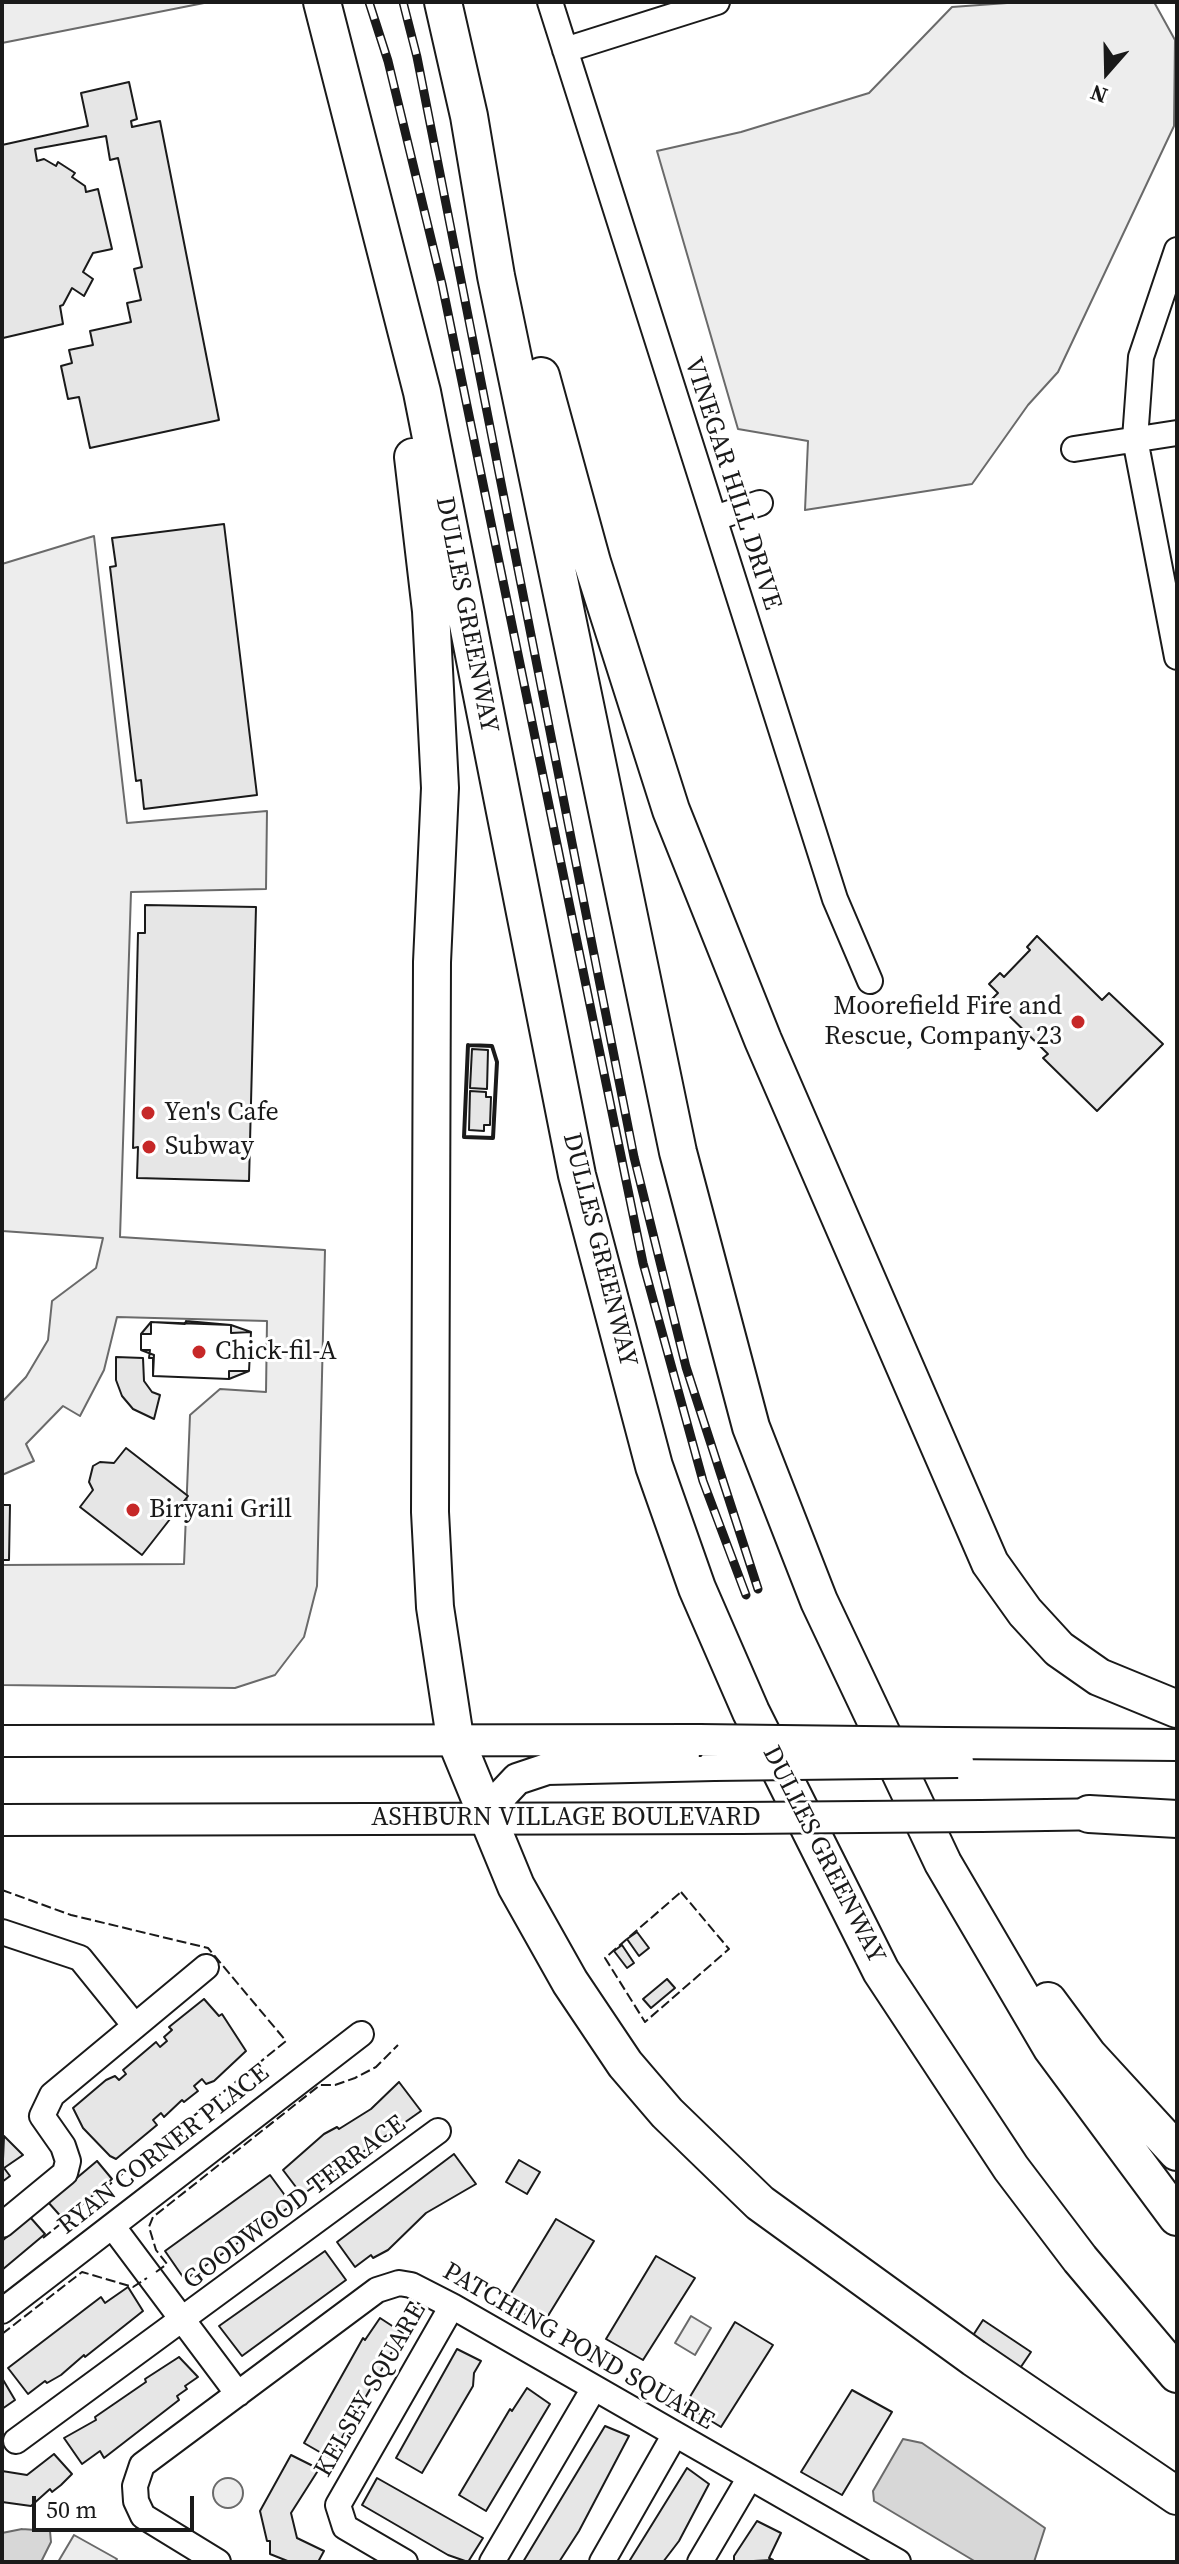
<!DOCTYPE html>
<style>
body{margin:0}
#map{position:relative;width:1179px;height:2564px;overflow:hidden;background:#fff;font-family:"Source Serif 4",serif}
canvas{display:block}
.frame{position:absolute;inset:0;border:4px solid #1a1a1a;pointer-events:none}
.north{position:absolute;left:1067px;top:32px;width:80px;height:80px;-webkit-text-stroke:6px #fff;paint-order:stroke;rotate:200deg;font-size:22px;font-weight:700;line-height:32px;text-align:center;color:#1a1a1a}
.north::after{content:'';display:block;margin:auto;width:28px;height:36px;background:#1a1a1a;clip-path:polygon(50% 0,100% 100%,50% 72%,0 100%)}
.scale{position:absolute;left:32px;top:2496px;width:162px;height:36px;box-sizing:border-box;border:4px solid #1a1a1a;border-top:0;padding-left:10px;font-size:24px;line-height:28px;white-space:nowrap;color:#1a1a1a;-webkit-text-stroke:6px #fff;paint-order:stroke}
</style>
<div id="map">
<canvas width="1179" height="2564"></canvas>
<div class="frame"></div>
<div class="north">N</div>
<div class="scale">50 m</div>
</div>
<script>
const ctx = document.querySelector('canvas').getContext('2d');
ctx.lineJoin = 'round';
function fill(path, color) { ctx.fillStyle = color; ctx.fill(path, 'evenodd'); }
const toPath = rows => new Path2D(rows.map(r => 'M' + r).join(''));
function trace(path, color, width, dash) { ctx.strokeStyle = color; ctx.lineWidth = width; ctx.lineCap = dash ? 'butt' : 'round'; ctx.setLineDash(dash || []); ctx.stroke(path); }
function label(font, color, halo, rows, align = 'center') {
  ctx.font = font + ' "Source Serif 4",serif'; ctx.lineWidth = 6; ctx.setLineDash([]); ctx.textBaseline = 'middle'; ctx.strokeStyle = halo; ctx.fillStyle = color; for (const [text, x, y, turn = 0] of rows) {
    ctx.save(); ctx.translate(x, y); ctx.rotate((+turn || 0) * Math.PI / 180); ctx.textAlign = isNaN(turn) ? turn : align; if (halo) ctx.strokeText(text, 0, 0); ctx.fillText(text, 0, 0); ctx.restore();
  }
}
const built = toPath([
 [2,2,209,2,2,43,2,2],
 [1021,2,1154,2,1175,40,1174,126,1058,372,1028,405,972,484,805,510,808,441,738,429,657,151,741,132,869,93,952,7,1021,2],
 [94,536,127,823,267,811,266,889,131,892,120,1237,325,1250,317,1586,304,1637,275,1675,235,1688,2,1685,2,1565,184,1564,190,1415,220,1389,266,1392,267,1321,117,1317,104,1370,80,1416,63,1406,26,1444,34,1461,2,1475,2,1402,26,1377,48,1340,52,1301,96,1268,103,1238,2,1231,2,564,94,536],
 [691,2316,711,2328,695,2355,675,2343,691,2316],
 '213 2493a15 15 0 1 1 30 0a15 15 0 1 1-30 0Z',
 [74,2535,117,2559,115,2562,58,2562,74,2535]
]);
fill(built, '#ededed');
trace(built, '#6a6a6a', 2);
const water = toPath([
 [903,2439,922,2443,1045,2528,1034,2562,976,2562,874,2501,873,2491,903,2439],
 [22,2529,50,2531,51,2542,41,2562,2,2562,2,2533,22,2529]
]);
fill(water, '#d7d7d7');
trace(water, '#6a6a6a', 2);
const building = toPath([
 [129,82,137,119,131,121,132,127,160,121,219,420,90,448,79,397,68,399,61,366,72,363,69,350,93,345,90,331,131,322,127,303,141,300,134,269,142,267,118,158,110,160,106,136,35,149,37,161,44,159,56,166,58,162,75,173,72,177,85,186,86,192,98,189,112,249,93,253,83,272,93,279,84,296,72,288,63,305,60,306,63,324,3,338,2,145,88,126,81,93,129,82],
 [224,524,257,795,144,809,141,780,136,781,110,567,116,566,112,538,224,524],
 [145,905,256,907,249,1181,137,1178,138,1147,133,1148,138,933,145,933,145,905],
 [1037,936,1102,1000,1109,993,1163,1044,1097,1111,1043,1058,1048,1054,992,999,998,993,989,984,1000,973,1004,977,1030,950,1027,947,1037,936],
 [472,1049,488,1050,487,1089,470,1088,472,1049],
 [470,1091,486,1092,486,1097,491,1097,490,1125,484,1125,484,1131,469,1130,470,1091],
 [186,1321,231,1325,231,1333,251,1332,249,1371,229,1371,229,1379,153,1376,153,1358,149,1358,150,1350,141,1350,141,1334,151,1334,151,1322,185,1324,186,1321],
 [151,1322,231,1325,251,1332,249,1371,229,1379,153,1376,154,1355,141,1350,141,1334,151,1322],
 [116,1357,143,1358,144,1381,152,1392,160,1395,154,1419,133,1409,122,1396,116,1380,116,1357],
 [126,1448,188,1496,142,1555,80,1507,93,1490,89,1482,93,1466,100,1462,114,1463,126,1448],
 [2,1505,10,1505,9,1560,2,1560,2,1505],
 [637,1932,649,1948,639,1956,627,1939,637,1932],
 [622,1945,634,1963,627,1968,614,1951,622,1945],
 [667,1979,675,1988,651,2008,643,1999,667,1979],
 [204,1999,219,2016,222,2014,246,2051,214,2081,206,2084,202,2079,194,2086,198,2091,184,2102,182,2100,164,2117,161,2113,153,2120,157,2125,116,2159,110,2156,83,2128,73,2108,106,2080,115,2076,119,2080,126,2074,123,2070,156,2042,160,2047,167,2041,164,2037,172,2030,169,2027,204,1999],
 [399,2082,421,2111,302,2195,283,2170,324,2134,337,2127,339,2129,371,2109,399,2082],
 [4,2136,23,2155,4,2168,10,2176,2,2182,4,2136],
 [454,2154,476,2184,426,2213,388,2250,373,2258,371,2255,355,2267,337,2242,454,2154],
 [519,2160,540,2172,527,2194,506,2182,519,2160],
 [97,2161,112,2179,64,2220,48,2202,97,2161],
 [270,2175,292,2205,185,2280,165,2251,270,2175],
 [30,2217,45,2234,2,2270,2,2241,30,2217],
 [556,2219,594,2241,543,2324,505,2303,556,2219],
 [325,2251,346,2280,242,2356,219,2326,325,2251],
 [656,2256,695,2278,643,2360,606,2339,656,2256],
 [128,2287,143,2311,85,2357,84,2355,61,2375,47,2383,45,2381,28,2394,8,2368,101,2297,105,2303,128,2287],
 [380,2318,403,2333,330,2458,304,2443,363,2338,365,2340,380,2318],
 [983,2320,1031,2352,1006,2389,959,2357,983,2320],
 [735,2322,773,2345,721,2427,685,2405,735,2322],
 [457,2349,481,2361,474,2373,473,2386,422,2473,396,2458,457,2349],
 [179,2357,198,2377,185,2386,187,2389,177,2396,179,2400,104,2458,100,2451,82,2464,64,2438,96,2420,95,2417,146,2382,145,2379,179,2357],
 [2,2378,15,2400,2,2409,2,2378],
 [527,2388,550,2404,486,2511,459,2495,510,2409,512,2411,527,2388],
 [852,2390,892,2412,842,2495,801,2472,852,2390],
 [605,2426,629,2436,579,2531,559,2562,523,2562,605,2426],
 [54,2454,72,2474,61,2485,52,2492,50,2489,31,2506,2,2502,2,2471,27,2475,54,2454],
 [291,2455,319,2469,291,2513,297,2538,324,2551,318,2562,290,2562,270,2554,270,2541,267,2541,260,2511,291,2455],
 [687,2468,709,2484,679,2541,663,2562,633,2562,630,2560,687,2468],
 [377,2478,483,2538,468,2562,448,2555,362,2505,377,2478],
 [757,2521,781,2533,769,2558,773,2560,734,2562,734,2556,757,2521]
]);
fill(building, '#e6e6e6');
trace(building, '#1a1a1a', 2);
const minor = toPath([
 [550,2,835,899,870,981],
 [565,50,717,2],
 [1177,250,1141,357,1135,439,1177,657],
 [1074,449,1177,433],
 [715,518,760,503],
 [2,1932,80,1958,135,2026],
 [2,2225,65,2173,68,2161,63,2146,42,2116,52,2095,206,1967],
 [113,2227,238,2394],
 [2,2311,361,2034],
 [16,2441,438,2131],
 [218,2562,143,2516,136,2501,135,2486,142,2465,377,2290,399,2283,411,2285,452,2306,898,2562],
 [405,2562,345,2527,338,2505,452,2306],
 [492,2562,594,2388],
 [602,2562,675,2434],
 [700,2562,750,2477]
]);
const major = toPath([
 [2,1741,699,1740],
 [946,1743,1177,1745],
 [981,1816,1111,1814],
 [489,1819,501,1796,517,1779,547,1769,714,1765],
 [2,1820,741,1818]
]);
const highway = toPath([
 [322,2,422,392,577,1175,654,1466,697,1588,751,1712,881,1971,1011,2168,1080,2259,1177,2374],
 [443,2,469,116,496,276,678,1152,751,1427,819,1601,943,1863,1051,2047,1177,2217],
 [541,376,592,562,671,810,763,1040,990,1563,1025,1612,1059,1649,1099,1677,1177,1709],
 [413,457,431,611,440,788,432,962,430,1512,435,1607,455,1738,516,1886,570,1982,625,2064,667,2113,760,2203,974,2358,1177,2496],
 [1089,1814,1177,1819],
 [1048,2001,1088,2055,1177,2152]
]);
trace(minor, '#1a1a1a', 28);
trace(major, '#1a1a1a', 34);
trace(highway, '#1a1a1a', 40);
trace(minor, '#fff', 24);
trace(major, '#fff', 30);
trace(highway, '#fff', 36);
const rail = toPath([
 [369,2,388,61,442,284,643,1263,703,1481,746,1595],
 [403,2,417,57,634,1157,686,1367,758,1589]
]);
trace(rail, '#1a1a1a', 9);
trace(rail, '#fff', 6, [18]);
const majorBridge = toPath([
 [699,1740,946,1743],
 [714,1765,958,1762],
 [741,1818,981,1816]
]);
trace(majorBridge, '#1a1a1a', 34, []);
trace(majorBridge, '#fff', 30);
trace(toPath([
 [2,1890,71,1915,208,1948,286,2041,105,2188],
 [681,1892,729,1949,645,2022,605,1958,681,1892],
 [43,2238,68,2218],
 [156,2272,167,2264,156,2250,149,2227,153,2217,320,2085,335,2085,355,2078,376,2067,398,2045],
 [2,2334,82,2272,133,2287,147,2278]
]), '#1a1a1a', 2, [10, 4]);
trace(toPath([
 [468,1045,492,1046,497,1062,493,1138,464,1137,468,1045]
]), '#1a1a1a', 4);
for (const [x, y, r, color] of [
 [1078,1022,8,"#c62828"],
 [148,1113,8,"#c62828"],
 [149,1147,8,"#c62828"],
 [199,1352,8,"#c62828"],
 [133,1510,8,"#c62828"]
]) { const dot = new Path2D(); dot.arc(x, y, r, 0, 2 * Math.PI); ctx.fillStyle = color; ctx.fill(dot); trace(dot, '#fff', 3); }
label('26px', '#1a1a1a', '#fff', [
 ["VINEGAR HILL DRIVE",732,484,72],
 ["DULLES GREENWAY",466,615,79],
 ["DULLES GREENWAY",599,1250,76],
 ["ASHBURN VILLAGE BOULEVARD",566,1818],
 ["DULLES GREENWAY",823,1855,63],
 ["RYAN CORNER PLACE",164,2150,-38],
 ["GOODWOOD TERRACE",295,2203,-37],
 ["PATCHING POND SQUARE",578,2347,30],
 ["KELSEY SQUARE",371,2390,-60]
]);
label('26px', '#1a1a1a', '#fff', [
 ["Moorefield Fire and",1062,1007,"right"],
 ["Rescue, Company 23",1062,1037,"right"],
 ["Yen's Cafe",164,1113],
 ["Subway",165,1147],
 ["Chick-fil-A",215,1352],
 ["Biryani Grill",149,1510]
], 'left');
</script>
